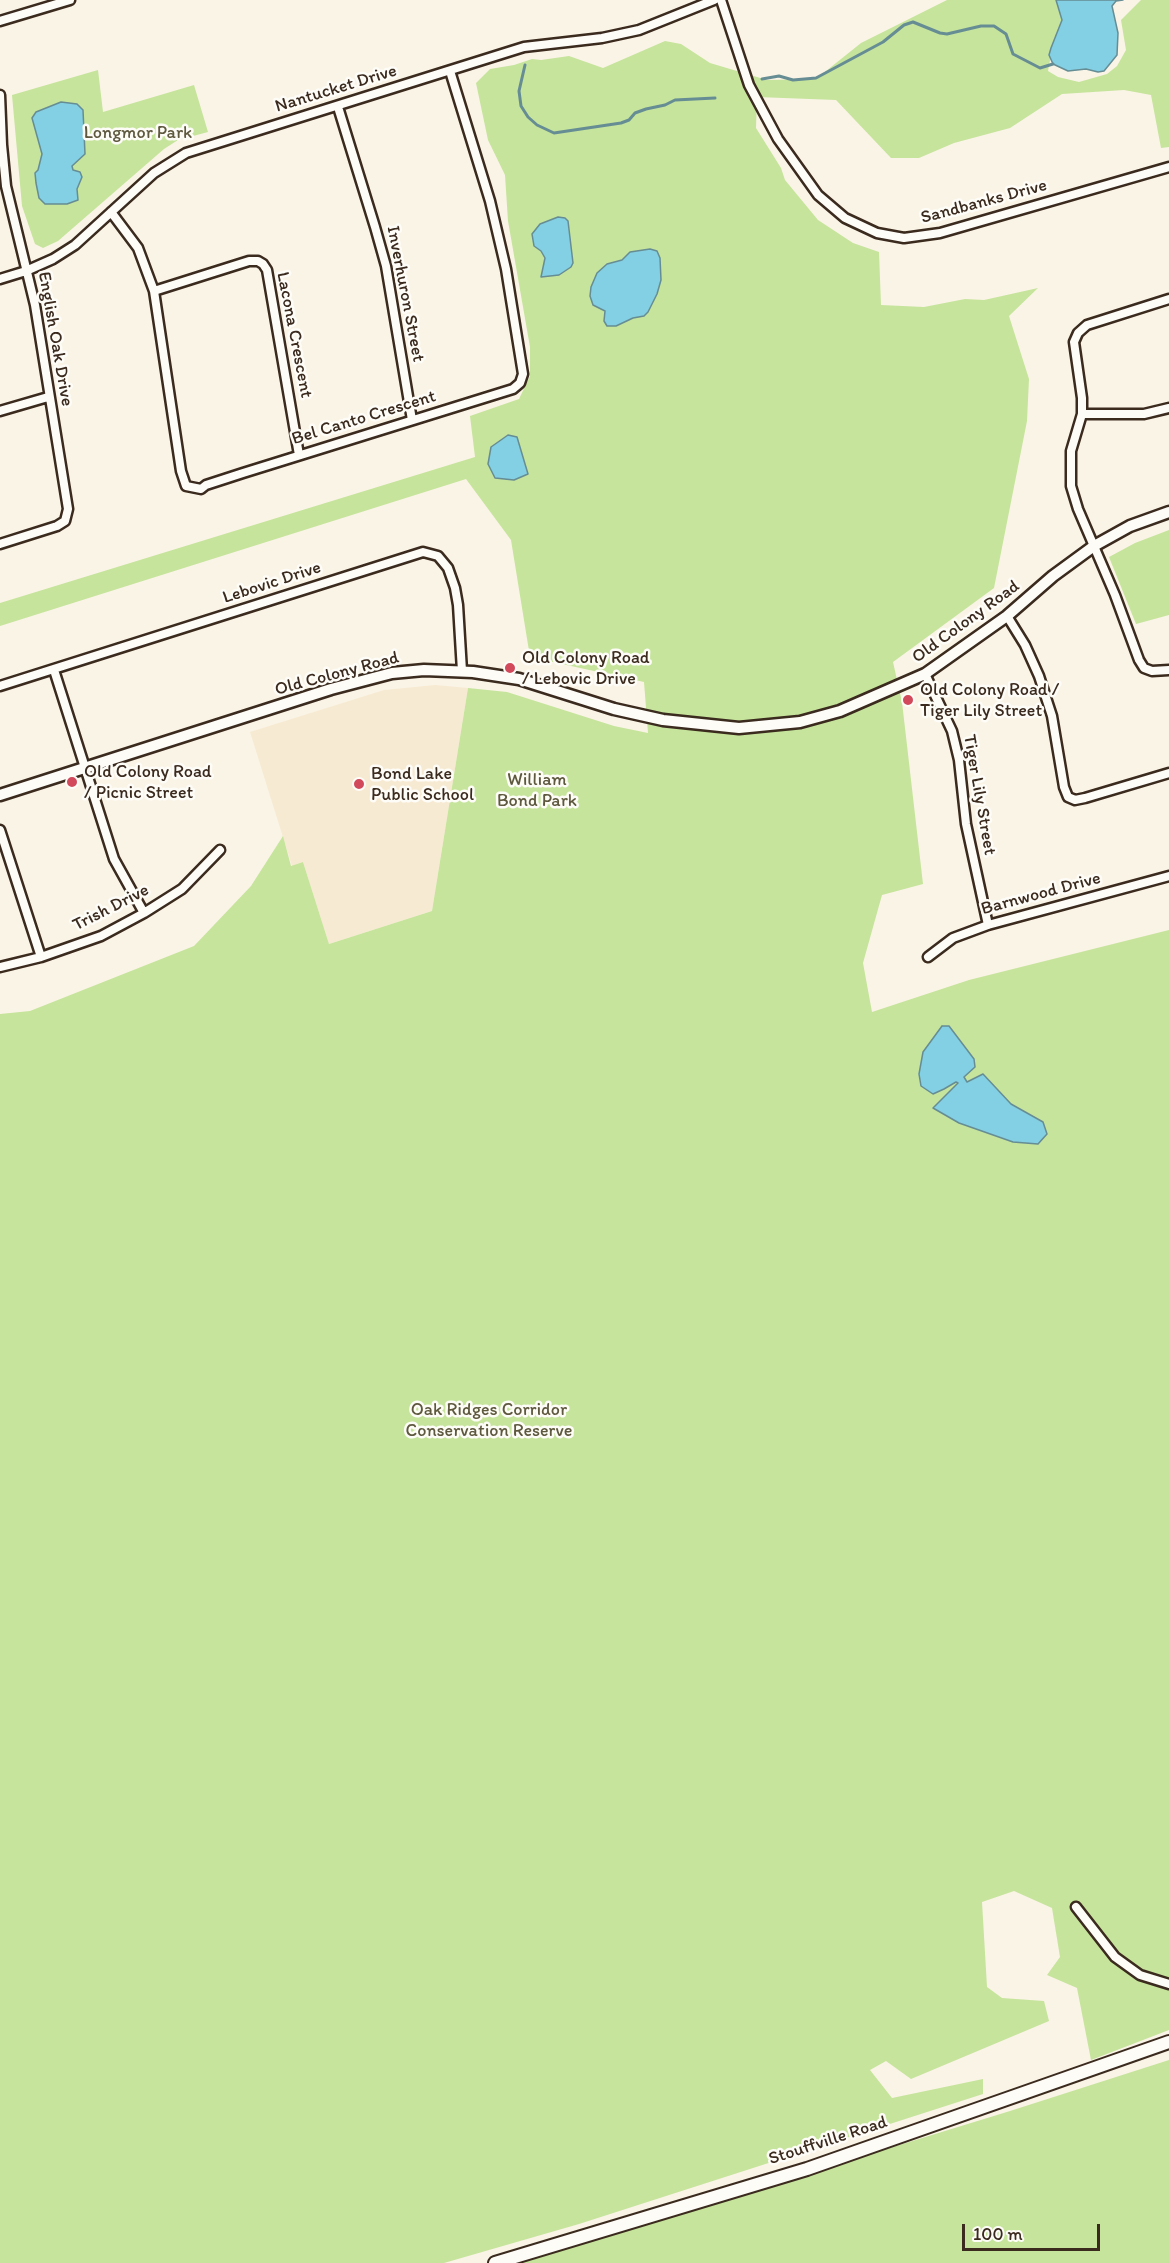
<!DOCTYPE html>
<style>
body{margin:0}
#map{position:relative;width:1169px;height:2263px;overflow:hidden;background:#faf4e6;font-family:Itim,sans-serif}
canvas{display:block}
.scale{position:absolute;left:962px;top:2224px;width:138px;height:27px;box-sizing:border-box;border:3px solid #3b2a1e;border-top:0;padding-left:8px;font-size:18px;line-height:21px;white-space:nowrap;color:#3b2a1e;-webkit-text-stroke:4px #fdfcf7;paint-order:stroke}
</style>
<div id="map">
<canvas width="1169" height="2263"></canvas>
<div class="scale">100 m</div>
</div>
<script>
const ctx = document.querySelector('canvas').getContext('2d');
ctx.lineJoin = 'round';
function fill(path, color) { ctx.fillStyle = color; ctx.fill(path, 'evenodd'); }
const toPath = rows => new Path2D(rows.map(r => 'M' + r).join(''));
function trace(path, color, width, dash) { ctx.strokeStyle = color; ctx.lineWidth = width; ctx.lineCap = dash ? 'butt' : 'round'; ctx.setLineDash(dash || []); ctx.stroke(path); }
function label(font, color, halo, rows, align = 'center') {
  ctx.font = font + ' Itim,sans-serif'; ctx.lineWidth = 5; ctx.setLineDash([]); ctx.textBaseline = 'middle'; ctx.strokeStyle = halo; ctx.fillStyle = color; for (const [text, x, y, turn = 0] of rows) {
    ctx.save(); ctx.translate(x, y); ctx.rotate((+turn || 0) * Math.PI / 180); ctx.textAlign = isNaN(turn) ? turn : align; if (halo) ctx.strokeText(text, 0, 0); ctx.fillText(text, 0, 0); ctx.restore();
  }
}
fill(toPath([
 [435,685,468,688,432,911,329,944,303,862,292,866,250,732,384,690]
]), '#f7ead2');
fill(toPath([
 [947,0,1058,0,1066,12,1051,55,1048,71,1058,77,1079,82,1107,74,1117,66,1126,50,1121,20,1141,0,1169,0,1169,147,1161,148,1151,95,1124,90,1062,94,1010,128,954,143,919,158,891,158,836,100,757,97,756,128,781,168,785,180,818,220,853,243,879,252,881,305,924,307,965,299,984,300,1038,288,1009,316,1029,379,1027,421,994,588,893,662,902,702,923,884,882,895,863,963,872,1012,969,980,1169,930,1169,2030,1091,2060,1077,1988,1047,1975,1060,1957,1052,1908,1014,1891,982,1902,987,1987,1002,1998,1044,2001,1049,2021,911,2079,886,2061,870,2070,892,2098,983,2079,983,2094,579,2224,444,2263,0,2263,0,1014,30,1011,194,946,251,886,283,836,291,866,303,862,329,944,432,911,468,688,507,692,614,726,648,733,644,682,530,657,511,540,466,479,0,626,0,603,475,457,470,416,519,399,530,376,530,347,508,221,505,175,488,140,476,83,490,69,514,65,532,59,541,60,569,56,603,68,665,41,681,44,710,63,767,80,816,79,861,43],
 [98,70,103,112,194,85,208,132,178,140,164,149,58,241,43,248,35,244,22,206,12,95],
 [1169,530,1169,615,1136,624,1109,557,1135,543],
 [1169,2060,1169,2263,515,2263,1010,2111]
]), '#c6e49c');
const water = toPath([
 [1056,0,1123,0,1116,1,1112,6,1118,33,1117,55,1104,71,1098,72,1086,69,1068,71,1053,64,1049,55,1051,48,1062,20,1056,0],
 [61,102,77,104,83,110,85,154,72,166,73,170,80,172,82,177,77,189,78,200,67,204,45,204,39,198,36,183,35,173,38,170,42,154,32,118,36,112,61,102],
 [558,217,565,218,568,221,573,263,571,267,559,275,541,277,545,258,541,251,534,246,532,234,540,224,558,217],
 [650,249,657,251,660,258,661,280,657,294,648,312,644,316,633,318,616,326,607,326,604,321,605,311,593,305,590,296,591,287,597,273,607,264,622,260,630,252,650,249],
 [508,435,517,437,528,474,514,480,495,478,488,464,491,447,508,435],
 [942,1026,949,1026,974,1059,975,1067,964,1077,967,1082,983,1074,1011,1104,1043,1122,1047,1134,1038,1144,1013,1142,959,1123,933,1108,958,1083,956,1082,944,1089,933,1094,921,1086,919,1074,923,1052,942,1026]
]);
fill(water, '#83cfe3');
trace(water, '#668d94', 1.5);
trace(toPath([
 [525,65,519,91,521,106,528,117,537,125,554,133,621,123,629,120,635,113,646,109,665,105,675,100,715,98],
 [762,79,779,76,793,80,816,78,883,42,904,25,913,22,940,33,947,34,981,26,994,26,1006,34,1013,54,1040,68,1053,64]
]), '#668d94', 3);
const minor = toPath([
 [721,0,749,85,778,139,818,195,845,218,877,233,904,238,940,233,1169,167],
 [0,21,70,0],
 [0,95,2,145,6,186,35,305,68,509,65,521,57,526,0,544],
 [338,107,375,227,386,266,412,420],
 [111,212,138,248,154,291,181,471,186,486,201,489,206,485,243,473,513,389,520,383,523,374,506,269,490,201,450,71],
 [0,279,26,271,53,259,75,245,154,173,186,153,524,47,602,38,639,30,714,0],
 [154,291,249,261,258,261,263,264,267,270,299,455],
 [1169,299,1087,325,1078,333,1074,342,1082,398,1082,414,1071,451,1071,486,1078,509,1115,595,1139,660,1144,668,1152,671,1169,670],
 [0,411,48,397],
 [1082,414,1144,414,1169,408],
 [1007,616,1025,645,1039,676,1052,716,1064,787,1068,797,1075,800,1085,798,1169,773],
 [54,670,114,859,144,913],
 [925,674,952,731,959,760,966,824,988,925],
 [0,686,423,552,438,556,448,568,455,588,458,605,462,671],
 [0,830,41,957],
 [928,957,953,938,988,925,1169,876],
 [0,967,41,957,101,936,144,913,182,889,220,850],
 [1076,1907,1115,1957,1140,1975,1169,1984]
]);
const tertiary = toPath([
 [0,795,331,689,392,673,424,670,473,672,519,679,614,709,663,720,739,728,800,722,840,711,925,674,1007,616,1053,576,1094,546,1130,526,1169,512]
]);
const secondary = toPath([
 [495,2263,807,2169,1169,2042]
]);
trace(minor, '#3b2a1e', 13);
trace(tertiary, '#3b2a1e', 15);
trace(secondary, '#3b2a1e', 16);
trace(minor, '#fdfcf7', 8);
trace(tertiary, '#fdfcf7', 10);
trace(secondary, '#fdfcf7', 12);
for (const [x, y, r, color] of [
 [510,668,6,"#d1495b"],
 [908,700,6,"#d1495b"],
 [72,782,6,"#d1495b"],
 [359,784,6,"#d1495b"]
]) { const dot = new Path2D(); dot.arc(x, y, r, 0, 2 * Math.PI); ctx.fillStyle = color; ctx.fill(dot); trace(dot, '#fdfcf7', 2); }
label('18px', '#3b2a1e', '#fdfcf7', [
 ["Nantucket Drive",336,89,-17],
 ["Sandbanks Drive",984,202,-15],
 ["Inverhuron Street",405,294,79],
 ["Lacona Crescent",294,335,79],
 ["English Oak Drive",55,339,80],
 ["Bel Canto Crescent",364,418,-17],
 ["Lebovic Drive",272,583,-18],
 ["Old Colony Road",966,622,-36],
 ["Old Colony Road",337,674,-15],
 ["Tiger Lily Street",979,795,80],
 ["Barnwood Drive",1041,894,-15],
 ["Trish Drive",111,908,-27],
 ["Stouffville Road",828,2141,-18]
]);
label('18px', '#5e583e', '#fdfcf7', [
 ["Longmor Park",138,133],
 ["William",537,780],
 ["Bond Park",537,801],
 ["Oak Ridges Corridor",489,1410],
 ["Conservation Reserve",489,1431]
]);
label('18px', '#3b2a1e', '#fdfcf7', [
 ["Old Colony Road",522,658],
 ["/ Lebovic Drive",522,679],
 ["Old Colony Road /",920,690],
 ["Tiger Lily Street",920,711],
 ["Old Colony Road",84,772],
 ["/ Picnic Street",84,793],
 ["Bond Lake",371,774],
 ["Public School",371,795]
], 'left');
</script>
